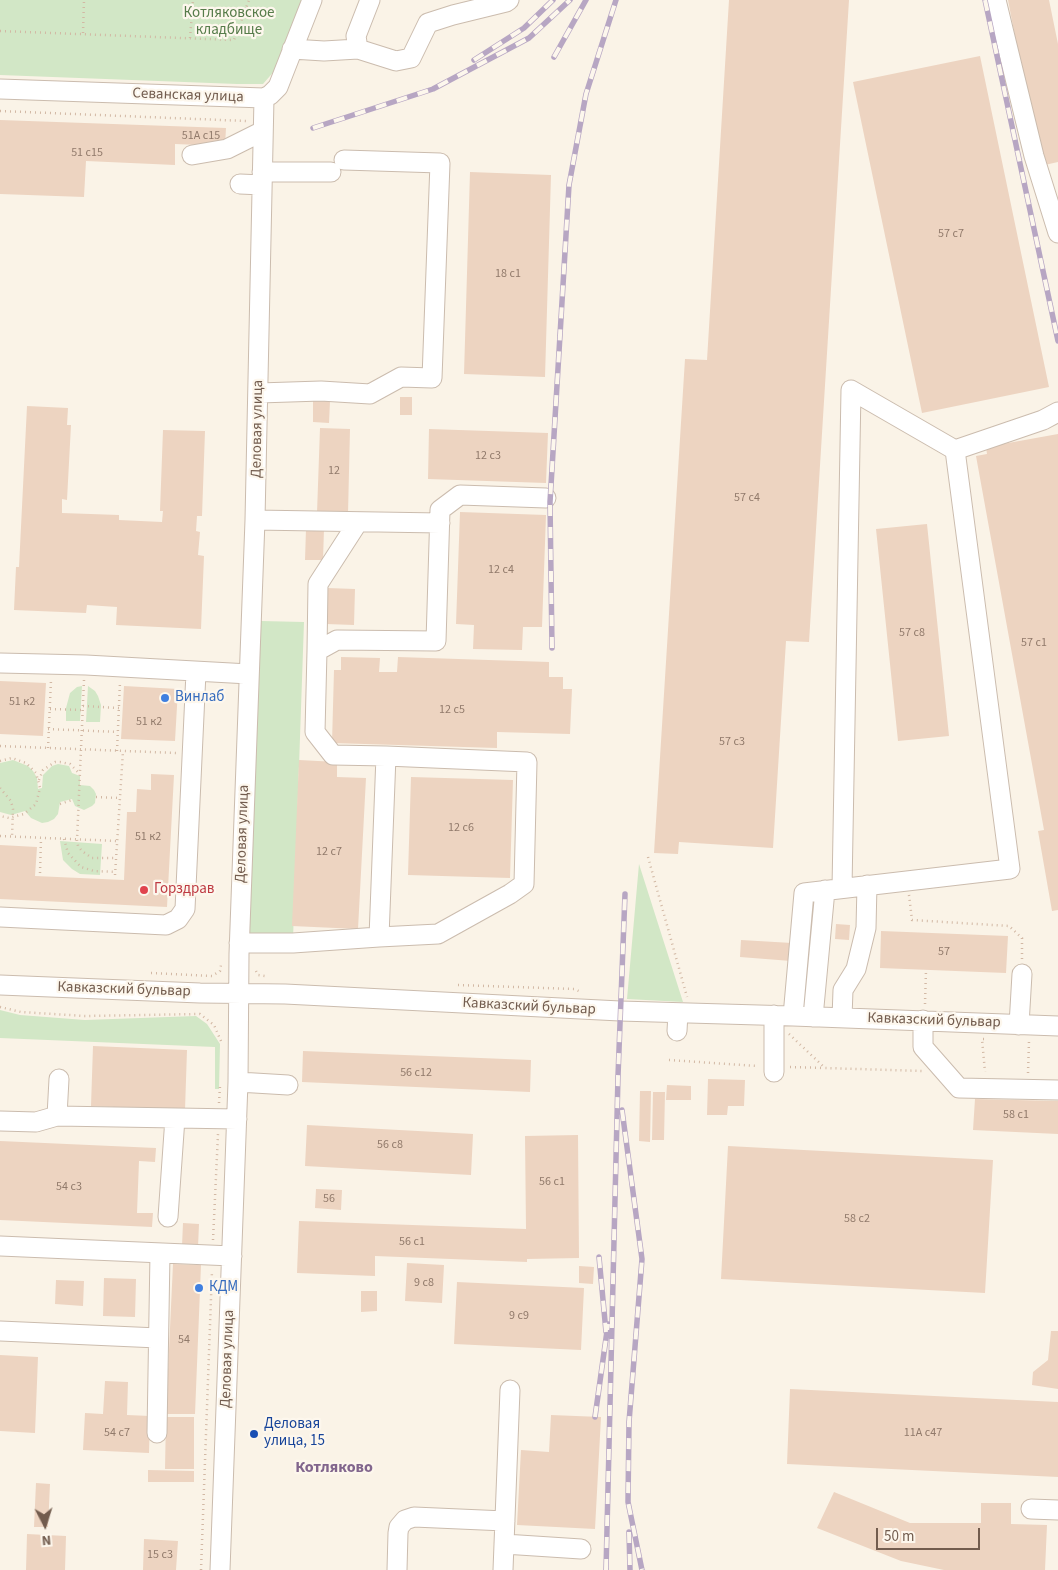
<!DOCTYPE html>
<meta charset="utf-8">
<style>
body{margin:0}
#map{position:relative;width:1058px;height:1570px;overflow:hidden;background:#faf3e7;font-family:"Source Sans 3",sans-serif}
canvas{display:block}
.north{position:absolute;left:20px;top:1500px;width:50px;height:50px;-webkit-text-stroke:4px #fdf7ed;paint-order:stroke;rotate:175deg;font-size:14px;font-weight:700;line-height:20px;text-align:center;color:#725c4e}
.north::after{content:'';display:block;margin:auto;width:18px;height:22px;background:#725c4e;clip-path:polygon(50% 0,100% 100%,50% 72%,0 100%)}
.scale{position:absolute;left:876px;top:1528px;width:104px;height:22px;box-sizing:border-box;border:2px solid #725c4e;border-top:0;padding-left:6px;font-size:15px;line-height:18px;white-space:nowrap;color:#725c4e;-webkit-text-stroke:4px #fdf7ed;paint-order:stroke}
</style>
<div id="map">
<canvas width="1058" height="1570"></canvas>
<div class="north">N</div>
<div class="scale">50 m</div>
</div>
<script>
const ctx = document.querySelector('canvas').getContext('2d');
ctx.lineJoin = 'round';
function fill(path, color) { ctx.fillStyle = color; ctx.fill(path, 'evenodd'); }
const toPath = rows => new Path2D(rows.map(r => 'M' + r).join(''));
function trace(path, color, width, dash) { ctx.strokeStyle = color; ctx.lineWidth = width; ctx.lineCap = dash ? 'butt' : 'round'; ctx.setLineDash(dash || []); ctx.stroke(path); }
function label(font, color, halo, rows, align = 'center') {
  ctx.font = font + ' "Source Sans 3",sans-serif'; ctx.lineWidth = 4.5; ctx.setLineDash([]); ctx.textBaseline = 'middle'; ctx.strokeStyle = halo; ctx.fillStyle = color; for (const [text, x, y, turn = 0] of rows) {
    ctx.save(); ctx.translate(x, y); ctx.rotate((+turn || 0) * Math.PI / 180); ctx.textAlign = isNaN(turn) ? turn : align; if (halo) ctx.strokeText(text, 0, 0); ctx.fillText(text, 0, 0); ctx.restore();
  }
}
fill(toPath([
 [0,0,303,0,276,69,263,84,237,84,0,75],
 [261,621,304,622,293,939,257,939,249,932],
 [82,686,80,721,66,721,66,708,70,693,77,687],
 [88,686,95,691,98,696,101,705,100,722,86,722],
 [13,760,28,766,33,771,37,778,38,789,42,788,43,775,52,766,58,764,69,766,72,773,80,776,80,785,90,786,94,790,96,794,95,803,92,806,84,810,75,806,72,799,60,802,58,814,54,819,48,822,42,823,31,818,25,811,11,815,0,812,0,763],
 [60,841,102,844,100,875,80,874,72,869,63,860],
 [639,864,683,1002,627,999],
 [0,1010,20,1015,85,1020,196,1016,207,1024,220,1044,219,1089,215,1089,215,1047,0,1038]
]), '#d2e7c6');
fill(toPath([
 [729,0,849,0,809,642,786,641,773,848,679,842,678,854,654,853,685,359,707,360],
 [1008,0,1049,0,1058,44,1058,162,1040,166],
 [980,56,1049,387,922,413,853,82],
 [0,120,226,128,225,146,175,144,175,165,86,161,84,197,0,194],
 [470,172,551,175,545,377,464,374],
 [400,397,412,397,412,415,400,415],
 [313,401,330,401,329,423,313,422],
 [27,406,68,408,67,425,71,425,67,500,62,499,62,513,119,515,119,520,162,522,163,511,160,511,163,430,205,431,202,516,197,516,196,531,200,532,198,555,204,556,201,629,116,625,117,607,87,605,86,613,14,610,16,567,19,567],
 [320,428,350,429,348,514,317,513],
 [429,429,548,433,546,483,428,479],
 [1058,434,1058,910,1052,911,1038,831,1044,830,976,456,987,454,986,447],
 [460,512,546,515,542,627,523,627,522,650,473,649,474,625,456,624],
 [927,524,949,736,898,741,876,529],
 [306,529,324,529,323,560,305,560],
 [327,588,355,589,354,625,326,624],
 [341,657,380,658,379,672,397,672,398,657,549,662,549,677,563,677,563,689,572,689,570,734,497,732,497,748,332,743,334,670,341,670],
 [0,681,46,683,43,736,0,734],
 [124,686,178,689,175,741,121,739],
 [299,760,337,762,337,777,366,778,358,929,292,926],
 [151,774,174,775,167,907,0,899,0,845,37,847,35,876,124,880,127,812,136,812,137,789,151,790],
 [411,777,513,780,510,878,408,875],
 [836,924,850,925,849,940,835,939],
 [881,931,1008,936,1006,973,880,968],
 [741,940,792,943,791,961,740,957],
 [93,1046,187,1050,185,1110,91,1106],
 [303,1051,531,1060,530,1092,302,1082],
 [708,1079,745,1080,744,1106,728,1106,727,1115,707,1115],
 [667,1085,691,1086,691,1100,666,1100],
 [640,1091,651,1091,650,1142,639,1141],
 [653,1092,665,1092,664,1140,652,1140],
 [975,1099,1058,1101,1058,1134,973,1130],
 [307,1125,473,1134,471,1175,305,1166],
 [578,1135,579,1258,527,1259,527,1262,375,1256,375,1276,297,1273,299,1221,526,1229,525,1136],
 [0,1141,156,1148,155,1162,139,1161,137,1213,153,1213,152,1227,0,1220],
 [728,1146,993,1160,985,1293,721,1279],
 [316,1189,342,1190,341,1210,315,1208],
 [183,1223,199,1224,198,1247,182,1246],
 [407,1263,444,1265,442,1303,405,1301],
 [173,1264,201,1265,195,1414,166,1414],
 [579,1266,594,1267,593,1284,579,1283],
 [104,1278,136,1279,135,1317,103,1316],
 [56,1280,84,1281,83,1306,55,1304],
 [457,1282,584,1288,581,1350,454,1344],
 [361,1291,377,1291,377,1311,361,1312],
 [1051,1331,1058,1331,1058,1389,1032,1385,1033,1372,1048,1360],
 [0,1355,38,1357,35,1433,0,1431],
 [105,1381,128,1382,127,1415,150,1416,149,1453,83,1450,85,1413,103,1414],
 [790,1389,1058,1402,1058,1477,787,1464],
 [551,1415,601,1417,595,1529,517,1525,521,1450,549,1452],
 [166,1417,194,1417,194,1469,165,1469],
 [148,1470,194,1471,194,1482,148,1482],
 [36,1483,50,1484,48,1527,34,1527],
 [834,1492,910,1523,981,1523,981,1503,1011,1503,1011,1524,1047,1525,1045,1570,944,1570,901,1561,817,1528],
 [27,1534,66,1536,65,1570,26,1570],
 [144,1539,178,1541,176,1570,143,1570]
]), '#edd4c1');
const minor = toPath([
 [996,0,1034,156,1058,233],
 [292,49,324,51,358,49,396,61,411,58,428,23,453,15,506,2,509,0],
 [358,49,356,36,370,0],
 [0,89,264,98,270,95,278,87,312,0],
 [192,155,227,149,263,131],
 [262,172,331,172],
 [240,184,262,185],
 [259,393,321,391,370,394,401,377,432,378,440,163,344,160],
 [955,450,1043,420,1058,412],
 [255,520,440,523],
 [317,651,318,584,358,522],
 [0,663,86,665,249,674],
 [386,756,379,937,438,934,510,894,524,884,527,762,386,756,333,755,315,732,317,651,337,640,436,641,440,510,460,495,546,498],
 [0,917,166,925,178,919,185,909,196,672],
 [239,943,293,943,379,937],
 [0,985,200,993,285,994,620,1011,793,1016,1058,1026],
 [774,1015,774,1072],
 [793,1016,804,893,1010,869,955,450,851,390,842,888],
 [813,1017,825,890],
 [842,1018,843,990,856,969,866,928,867,885],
 [923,1020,923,1047,959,1088,1058,1090],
 [1019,1025,1022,974],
 [677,1031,678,1013],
 [238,1082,288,1085],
 [57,1116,59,1079],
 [0,1121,36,1122,57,1116,237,1119],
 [168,1217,175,1118],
 [0,1246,232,1256],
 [0,1331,158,1338],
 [157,1433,160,1253],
 [1031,1509,1058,1510],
 [504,1544,581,1549],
 [220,1570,238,1082,239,954,255,520,264,98],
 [397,1570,398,1533,399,1527,405,1520,414,1517,505,1521],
 [503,1570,510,1390]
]);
trace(minor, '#cbbcae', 21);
trace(toPath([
 [0,31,234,40,249,0],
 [83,33,84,0],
 [190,38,193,0],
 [0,111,246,121],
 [84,680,77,840,78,846,82,851,92,858,116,858],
 [83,706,119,708],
 [50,709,83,710],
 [48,729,118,732],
 [0,746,176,753],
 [48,748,51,680],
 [117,751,120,682],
 [0,761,12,758,26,763,36,773,40,788,36,804,24,814,9,818,0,816],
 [39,780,43,770,55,762,60,762,70,764,80,774],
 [0,788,11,801,13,809,12,837],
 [96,797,120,798],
 [60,804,72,800],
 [0,836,117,841],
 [64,839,68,853,81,867,94,871,116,872],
 [648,857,687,997],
 [40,873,41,838],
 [115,875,123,751],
 [909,895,912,920,1009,926,1022,938,1022,960],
 [256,971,258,975,265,976],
 [151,973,212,976,220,971,221,965],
 [458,985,574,989,581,992],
 [925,1004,926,970],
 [0,1007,21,1012,85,1016,200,1014,214,1025,221,1041],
 [789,1034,825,1068,923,1071],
 [984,1039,982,1039,985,1072],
 [669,1060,757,1066],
 [790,1067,825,1068],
 [1028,1073,1029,1041],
 [219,1103,220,1086],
 [213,1240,218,1134],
 [201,1570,212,1271]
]), '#d2b8a4', 2.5, [1, 4]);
trace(minor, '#fff', 19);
const rail = toPath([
 [985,0,1058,341],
 [554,57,586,0],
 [474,60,524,28,553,0],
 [313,128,433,89,529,38,570,0],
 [552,648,550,502,569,185,586,94,616,0],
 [622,1110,642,1259,629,1422,628,1502,642,1570],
 [599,1257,606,1332],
 [595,1417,608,1324],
 [629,1532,630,1570],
 [606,1570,618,1076,625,894]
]);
trace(rail, '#b7a6c3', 5.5);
trace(rail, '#fdf7ed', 4, [11]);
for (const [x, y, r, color] of [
 [165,698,5,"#3f7fe0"],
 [144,890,5,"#e0444e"],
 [199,1288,5,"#3f7fe0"],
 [254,1434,5,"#1a4fb4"]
]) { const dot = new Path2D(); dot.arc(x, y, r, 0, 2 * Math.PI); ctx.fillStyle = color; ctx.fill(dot); trace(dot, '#fdf7ed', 2); }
label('12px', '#917a6b', null, [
 ["51А с15",201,136],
 ["51 с15",87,153],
 ["57 с7",951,234],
 ["18 с1",508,274],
 ["12 с3",488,456],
 ["12",334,471],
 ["57 с4",747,498],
 ["12 с4",501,570],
 ["57 с8",912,633],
 ["57 с1",1034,643],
 ["51 к2",22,702],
 ["12 с5",452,710],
 ["51 к2",149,722],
 ["57 с3",732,742],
 ["12 с6",461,828],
 ["51 к2",148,837],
 ["12 с7",329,852],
 ["57",944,952],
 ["56 с12",416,1073],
 ["58 с1",1016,1115],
 ["56 с8",390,1145],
 ["56 с1",552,1182],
 ["54 с3",69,1187],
 ["56",329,1199],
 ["58 с2",857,1219],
 ["56 с1",412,1242],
 ["9 с8",424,1283],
 ["9 с9",519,1316],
 ["54",184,1340],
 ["54 с7",117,1433],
 ["11А с47",923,1433],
 ["15 с3",160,1555]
]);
label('15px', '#567c4a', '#fdf7ed', [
 ["Котляковское",229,14],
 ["кладбище",229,31]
]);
label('15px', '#725c4e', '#fdf7ed', [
 ["Севанская улица",188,96,2],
 ["Деловая улица",258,429,-89],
 ["Деловая улица",243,834,-88],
 ["Кавказский бульвар",124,990,2],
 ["Кавказский бульвар",529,1007,3],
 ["Кавказский бульвар",934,1021,2],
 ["Деловая улица",228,1359,-88]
]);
label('15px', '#366cbe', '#fdf7ed', [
 ["Винлаб",175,698],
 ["КДМ",209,1288]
], 'left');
label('15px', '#be3a42', '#fdf7ed', [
 ["Горздрав",154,890]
], 'left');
label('15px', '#164399', '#fdf7ed', [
 ["Деловая",264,1425],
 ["улица, 15",264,1442]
], 'left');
label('bold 16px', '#82668d', '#fdf7ed', [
 ["Котляково",334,1468]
]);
</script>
